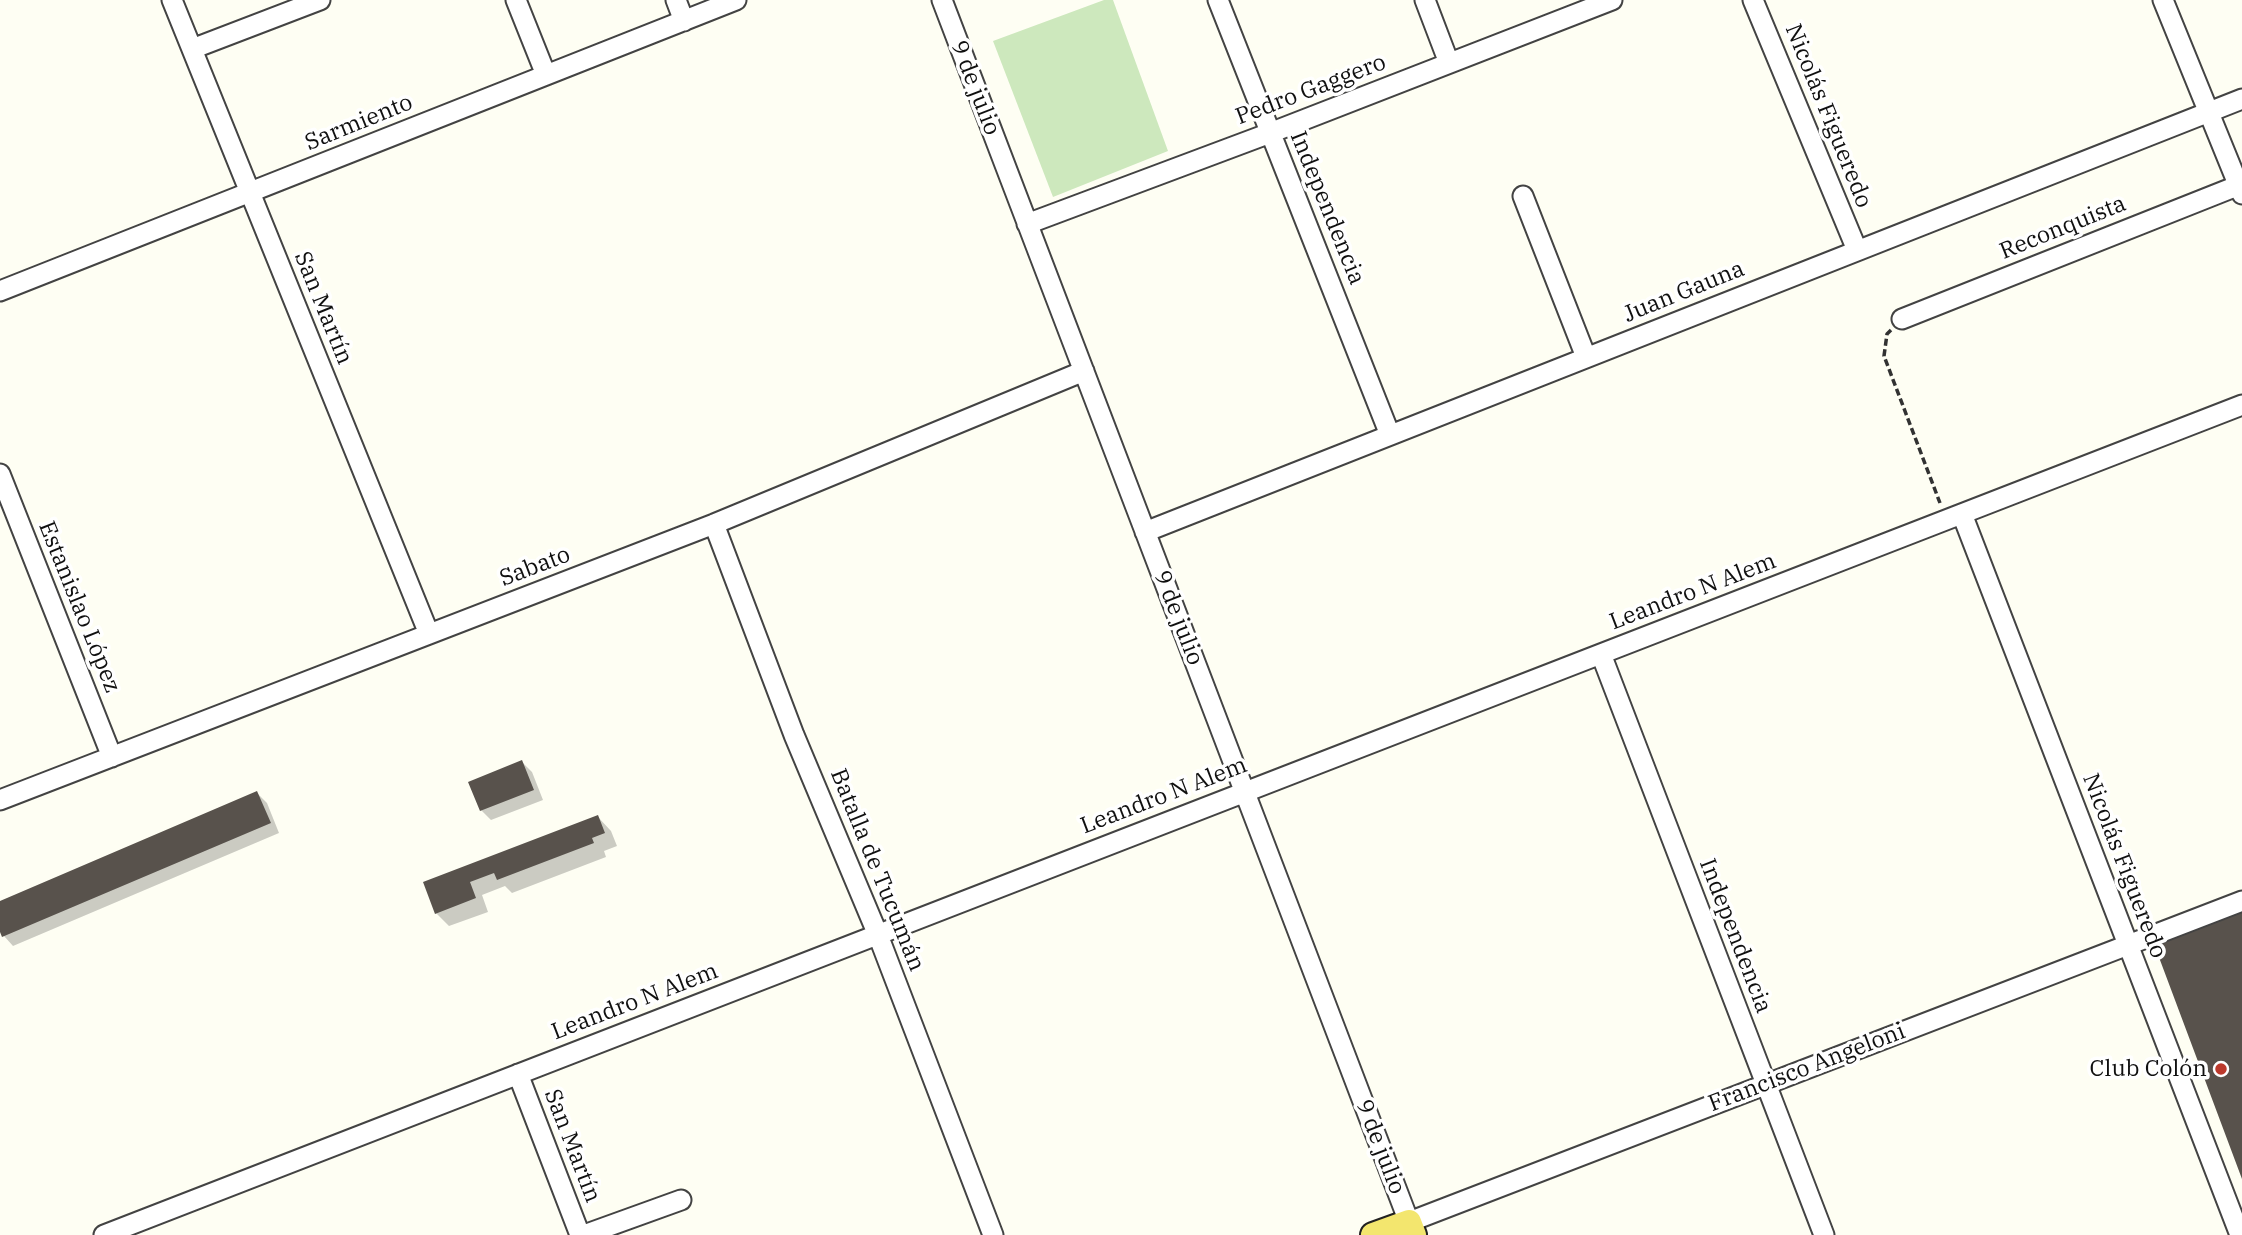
<!DOCTYPE html>
<meta charset="utf-8">
<style>
body{margin:0}
canvas{display:block;background:#fefef3}
</style>
<canvas width="2242" height="1235"></canvas>
<script>
const ctx = document.querySelector('canvas').getContext('2d');
ctx.lineJoin = 'round';
function fill(path, color) { ctx.fillStyle = color; ctx.fill(path, 'evenodd'); }
const toPath = rows => new Path2D(rows.map(r => 'M' + r).join(''));
function trace(path, color, width, dash) { ctx.strokeStyle = color; ctx.lineWidth = width; ctx.lineCap = dash ? 'butt' : 'round'; ctx.setLineDash(dash || []); ctx.stroke(path); }
function label(font, color, halo, rows, align = 'center') {
  ctx.font = font + ' "IBM Plex Serif",serif'; ctx.lineWidth = 7; ctx.setLineDash([]); ctx.textBaseline = 'middle'; ctx.strokeStyle = halo; ctx.fillStyle = color; for (const [text, x, y, turn = 0] of rows) {
    ctx.save(); ctx.translate(x, y); ctx.rotate((+turn || 0) * Math.PI / 180); ctx.textAlign = isNaN(turn) ? turn : align; if (halo) ctx.strokeText(text, 0, 0); ctx.fillText(text, 0, 0); ctx.restore();
  }
}
fill(toPath([
 [1104,0,1113,0,1168,151,1053,197,993,41]
]), '#cde8bd');
fill(toPath([
 [522,762,532,772,543,800,491,820,481,810],
 [257,793,267,803,279,833,13,946,4,936,0,928,0,903],
 [598,817,611,831,617,846,604,851,606,857,512,893,505,886,482,895,488,912,449,926,436,913,425,883]
]), '#0003');
fill(toPath([
 [522,760,534,790,480,811,468,782],
 [257,791,271,823,2,937,0,932,0,901],
 [598,815,605,833,592,838,594,843,497,880,494,873,470,882,476,898,435,914,423,882],
 [2242,911,2242,1179,2154,944]
]), '#58524c');
const minor = toPath([
 [172,0,429,634],
 [516,0,546,75],
 [676,0,684,21],
 [942,0,1409,1222,2242,901],
 [1218,0,1390,435],
 [1425,0,1449,63],
 [1753,0,1857,250],
 [2163,0,2242,194],
 [192,49,320,0],
 [1523,196,1586,357],
 [1027,224,1270,133,1612,0],
 [0,291,736,0],
 [1902,319,2242,184],
 [0,474,112,757],
 [1962,514,2240,1235],
 [714,524,794,735,878,935,993,1235],
 [1145,532,2242,99],
 [1601,654,1824,1235],
 [0,800,714,524,1084,371],
 [518,1074,580,1235],
 [104,1235,2242,405],
 [584,1235,681,1200]
]);
const major = toPath([
 [1373,1235,1409,1222,1414,1235]
]);
trace(minor, '#434343', 23);
trace(major, '#212121', 28);
trace(toPath([
 [1891,330,1887,334,1884,356,1940,503]
]), '#323232', 3.5, [7, 3.5]);
trace(minor, '#fff', 19);
trace(major, '#f3e66e', 24);
for (const [x, y, r, color] of [
 [2221,1069,7,"#bb392c"]
]) { const dot = new Path2D(); dot.arc(x, y, r, 0, 2 * Math.PI); ctx.fillStyle = color; ctx.fill(dot); trace(dot, '#fff', 2.5); }
label('23px', '#101010', '#fff', [
 ["9 de julio",975,88,69],
 ["Pedro Gaggero",1311,90,-21],
 ["Nicolás Figueredo",1828,116,68],
 ["Sarmiento",359,123,-22],
 ["Independencia",1327,208,68],
 ["Reconquista",2063,228,-22],
 ["Juan Gauna",1684,292,-22],
 ["San Martín",323,308,68],
 ["Sabato",535,567,-21],
 ["Leandro N Alem",1693,592,-21],
 ["Estanislao López",79,607,68],
 ["9 de julio",1178,618,69],
 ["Leandro N Alem",1164,796,-21],
 ["Nicolás Figueredo",2124,866,69],
 ["Batalla de Tucumán",877,870,68],
 ["Independencia",1735,936,69],
 ["Leandro N Alem",635,1002,-21],
 ["Francisco Angeloni",1807,1068,-21],
 ["San Martín",572,1146,69],
 ["9 de julio",1380,1147,69]
]);
label('23px', '#101010', '#fff', [
 ["Club Colón",2207,1069]
], 'right');
</script>
